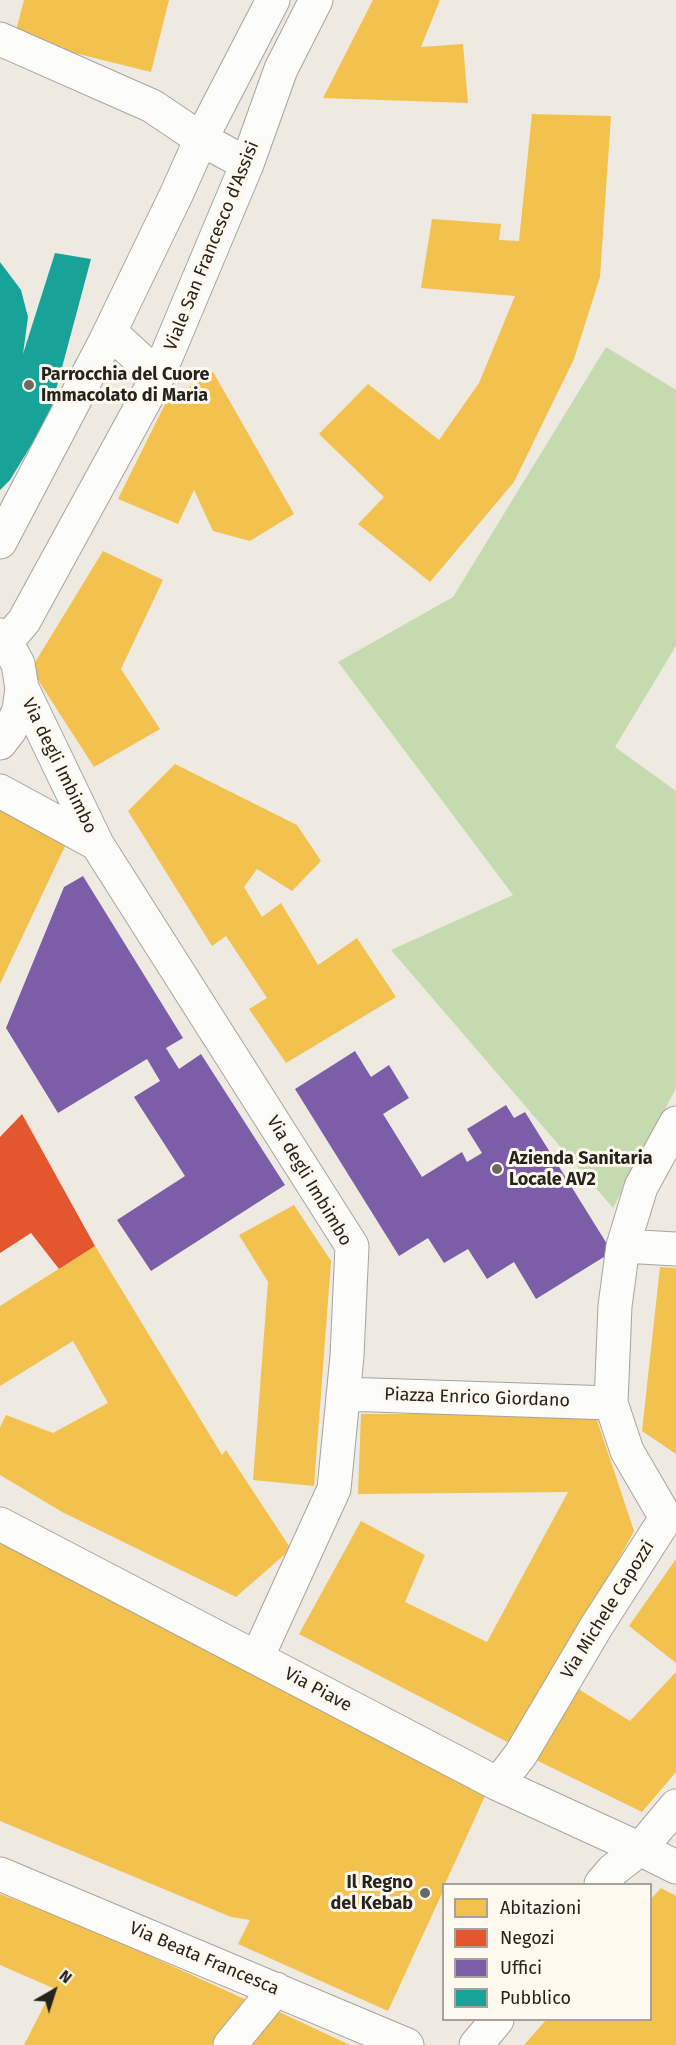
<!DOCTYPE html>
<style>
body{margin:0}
#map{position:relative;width:676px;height:2045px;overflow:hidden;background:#eeeae2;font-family:"Fira Sans",sans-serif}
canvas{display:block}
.legend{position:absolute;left:442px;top:1883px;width:210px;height:138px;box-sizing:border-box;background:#fef8ee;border:2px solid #a7a39b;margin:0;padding:8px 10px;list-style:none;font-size:18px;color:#25231e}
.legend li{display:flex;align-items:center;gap:12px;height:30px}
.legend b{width:30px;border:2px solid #a7a39b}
.north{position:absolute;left:24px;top:1961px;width:60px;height:60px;-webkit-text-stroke:4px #fef8ee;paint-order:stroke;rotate:39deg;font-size:16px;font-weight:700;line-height:24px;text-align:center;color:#25231e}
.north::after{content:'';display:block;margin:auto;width:21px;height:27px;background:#25231e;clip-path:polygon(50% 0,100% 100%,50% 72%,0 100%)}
</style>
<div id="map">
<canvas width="676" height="2045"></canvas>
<ul class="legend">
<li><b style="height:16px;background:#f2c14e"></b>Abitazioni</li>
<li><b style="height:16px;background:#e4572e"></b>Negozi</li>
<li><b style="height:16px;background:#7b5ea7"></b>Uffici</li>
<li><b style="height:16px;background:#17a398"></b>Pubblico</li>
</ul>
<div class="north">N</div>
</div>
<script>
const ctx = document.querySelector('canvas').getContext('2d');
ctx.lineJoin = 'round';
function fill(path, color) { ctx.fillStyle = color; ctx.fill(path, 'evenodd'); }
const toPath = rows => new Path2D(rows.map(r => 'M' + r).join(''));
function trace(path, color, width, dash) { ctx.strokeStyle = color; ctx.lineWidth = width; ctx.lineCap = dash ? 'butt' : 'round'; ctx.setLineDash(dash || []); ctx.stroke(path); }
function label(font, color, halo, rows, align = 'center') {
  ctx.font = font + ' "Fira Sans",sans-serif'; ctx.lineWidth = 6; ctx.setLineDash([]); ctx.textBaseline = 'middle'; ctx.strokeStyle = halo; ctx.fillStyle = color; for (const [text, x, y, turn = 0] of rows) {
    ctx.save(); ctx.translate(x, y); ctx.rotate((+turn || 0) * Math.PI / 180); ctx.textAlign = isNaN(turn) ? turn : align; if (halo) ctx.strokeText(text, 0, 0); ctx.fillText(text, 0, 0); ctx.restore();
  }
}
fill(toPath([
 [606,347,676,390,676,646,615,747,676,791,676,1088,613,1208,391,950,513,895,338,662,453,597]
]), '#c6daaf');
fill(toPath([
 [24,0,169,0,151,72,14,38],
 [373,0,440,0,421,47,463,44,468,103,323,98],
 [532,114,611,116,600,277,574,359,514,482,430,582,358,524,384,497,319,434,368,384,439,440,479,383,515,296,421,288,432,219,501,224,499,240,519,241],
 [213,372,294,514,250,541,213,531,194,490,178,524,118,499,166,402],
 [103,551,163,580,121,669,160,729,94,767,31,669],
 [175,764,297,825,321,861,292,891,257,869,244,887,262,917,281,903,318,965,357,938,396,997,286,1063,249,1009,267,998,226,936,212,946,128,811],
 [0,809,66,844,0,984],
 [294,1205,331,1261,314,1486,253,1480,268,1282,239,1235],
 [95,1246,222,1455,226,1450,291,1549,236,1597,64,1513,0,1475,0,1427,6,1415,53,1433,108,1403,73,1341,0,1386,0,1306],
 [660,1267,676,1268,676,1454,642,1431],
 [361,1414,595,1414,634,1531,517,1747,299,1634,361,1521,425,1555,405,1602,487,1642,568,1492,358,1494],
 [0,1543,343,1719,485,1796,445,1884,444,1884,444,1889,388,2011,238,1944,250,1920,231,1917,0,1821],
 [676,1559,676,1663,629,1626],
 [676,1672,676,1772,642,1812,534,1759,575,1687,630,1721],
 [661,1888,676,1896,676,2045,524,2045,546,2020,650,2020,650,1900],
 [0,1894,80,1924,251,2002,214,2045,24,2045,53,1988,0,1965],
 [277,2011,350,2045,251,2045]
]), '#f2c14e');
fill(toPath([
 [22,1114,95,1246,59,1269,31,1233,0,1253,0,1137]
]), '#e4572e');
fill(toPath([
 [83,876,183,1038,166,1048,179,1069,201,1054,285,1185,151,1271,117,1220,185,1176,134,1097,160,1081,147,1059,58,1113,6,1028,64,887],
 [355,1051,371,1077,389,1065,409,1098,383,1114,422,1177,462,1152,467,1162,482,1153,467,1129,506,1105,514,1118,525,1112,612,1252,536,1299,514,1262,487,1279,468,1249,444,1263,428,1238,399,1256,295,1089]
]), '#7b5ea7');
fill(toPath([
 [55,253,91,259,49,416,10,480,0,490,0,262,21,290,28,317,23,354]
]), '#17a398');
const street = toPath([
 [0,39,152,106,201,139,247,164],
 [110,332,158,376],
 [0,542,104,344,177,193,201,139,273,0],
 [0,635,6,642,18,664,22,688,19,710,10,730,0,743],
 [6,642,24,621,158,376,247,164,281,69,316,0],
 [22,688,97,844,352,1246,347,1356,334,1489,257,1658],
 [0,791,97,844],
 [623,1246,676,1249],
 [343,1394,611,1403],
 [0,1524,498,1784,640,1849,676,1867],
 [498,1784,521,1754,596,1627,666,1518,627,1451,611,1403,615,1306,623,1246,641,1187,676,1123],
 [0,1874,407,2045],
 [601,1884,613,1870,640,1849,676,1806],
 [230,2045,276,1989],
 [476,2045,497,2020]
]);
trace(street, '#a6a49e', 35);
trace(street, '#fcfcfb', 33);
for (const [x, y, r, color] of [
 [29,385,6,"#6b6963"],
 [497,1169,6,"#6b6963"],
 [425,1893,6,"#6b6963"]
]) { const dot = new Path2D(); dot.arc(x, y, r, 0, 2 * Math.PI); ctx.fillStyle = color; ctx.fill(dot); trace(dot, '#fef8ee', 2); }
label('18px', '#25231e', '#fef8ee', [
 ["Viale San Francesco d'Assisi",212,246,-68],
 ["Via degli Imbimbo",59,766,64],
 ["Via degli Imbimbo",309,1181,59],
 ["Piazza Enrico Giordano",477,1398,2],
 ["Via Michele Capozzi",608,1610,-58],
 ["Via Piave",318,1690,28],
 ["Via Beata Francesca",204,1959,23]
]);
label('bold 18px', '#25231e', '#fef8ee', [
 ["Parrocchia del Cuore",41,375],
 ["Immacolato di Maria",41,396],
 ["Azienda Sanitaria",509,1159],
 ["Locale AV2",509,1180],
 ["Il Regno",413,1883,"right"],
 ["del Kebab",413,1904,"right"]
], 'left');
</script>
